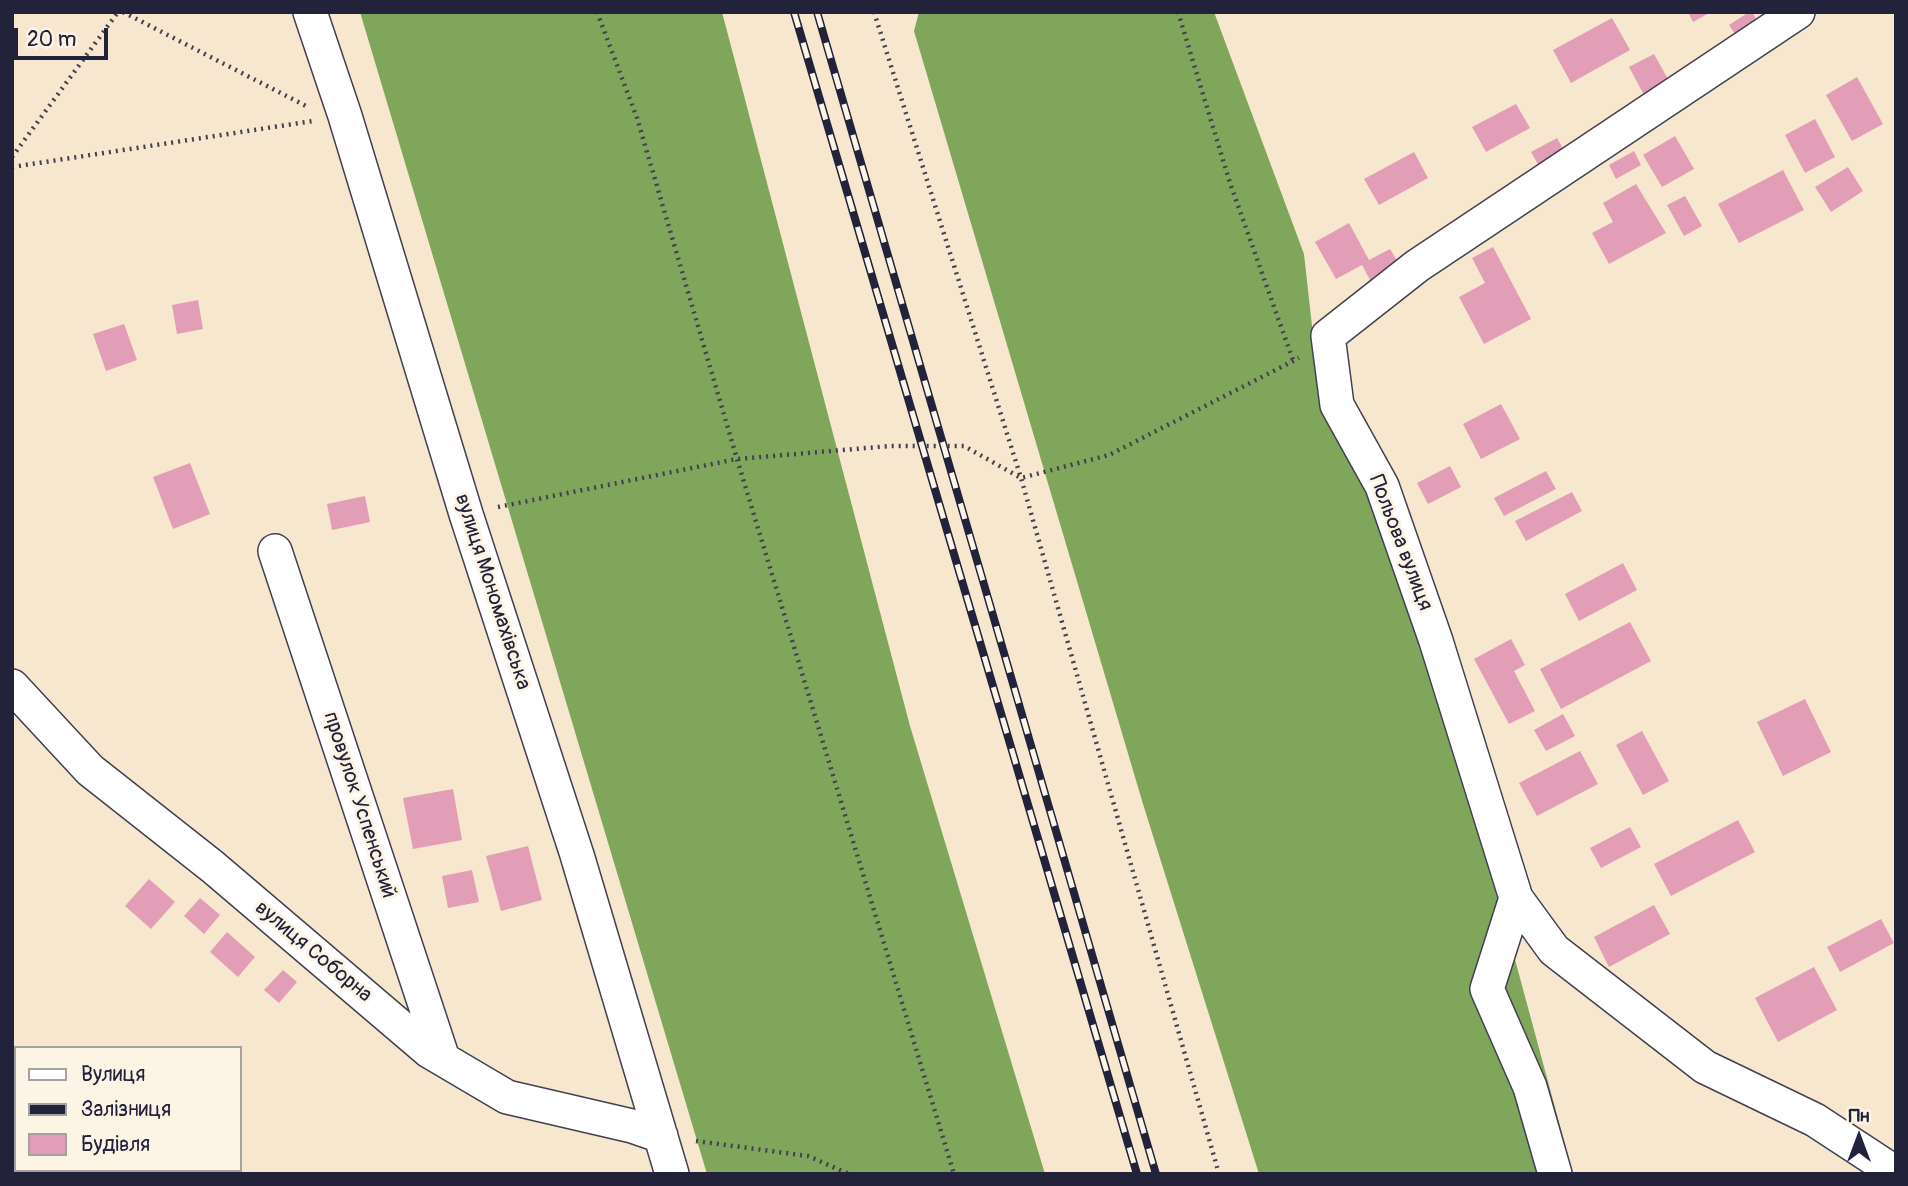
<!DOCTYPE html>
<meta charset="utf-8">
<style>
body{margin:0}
#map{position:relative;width:1908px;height:1186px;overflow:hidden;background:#f6e7ce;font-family:Pangolin,sans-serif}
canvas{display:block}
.frame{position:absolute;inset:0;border:14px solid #22223b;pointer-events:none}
.legend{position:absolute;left:14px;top:1046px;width:228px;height:126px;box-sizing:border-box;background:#fcf5e5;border:2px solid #a5a1a1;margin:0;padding:9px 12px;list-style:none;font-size:21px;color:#22223b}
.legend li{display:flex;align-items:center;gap:14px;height:35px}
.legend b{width:35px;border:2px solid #a5a1a1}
.north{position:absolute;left:1824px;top:1102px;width:70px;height:70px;-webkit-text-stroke:5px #fcf5e5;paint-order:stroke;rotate:0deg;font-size:19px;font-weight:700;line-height:28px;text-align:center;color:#22223b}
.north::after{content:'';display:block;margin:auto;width:24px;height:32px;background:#22223b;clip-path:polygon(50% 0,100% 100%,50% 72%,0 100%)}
.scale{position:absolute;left:14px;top:28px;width:94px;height:32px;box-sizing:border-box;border:4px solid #22223b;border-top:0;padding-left:9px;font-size:21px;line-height:24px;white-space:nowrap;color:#22223b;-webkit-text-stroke:5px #fcf5e5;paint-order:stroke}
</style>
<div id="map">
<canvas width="1908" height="1186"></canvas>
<div class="frame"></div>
<ul class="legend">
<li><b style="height:9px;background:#fff"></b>Вулиця</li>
<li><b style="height:9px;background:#22223b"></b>Залізниця</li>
<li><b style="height:19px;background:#e29eb6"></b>Будівля</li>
</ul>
<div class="north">Пн</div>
<div class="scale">20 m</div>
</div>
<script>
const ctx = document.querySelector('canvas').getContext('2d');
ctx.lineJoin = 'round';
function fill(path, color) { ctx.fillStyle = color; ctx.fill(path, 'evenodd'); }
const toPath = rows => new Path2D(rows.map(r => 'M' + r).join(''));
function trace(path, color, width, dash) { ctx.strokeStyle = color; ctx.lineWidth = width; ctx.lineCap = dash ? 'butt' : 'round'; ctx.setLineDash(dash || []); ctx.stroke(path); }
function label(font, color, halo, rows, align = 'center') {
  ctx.font = font + ' Pangolin,sans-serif'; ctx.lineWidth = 6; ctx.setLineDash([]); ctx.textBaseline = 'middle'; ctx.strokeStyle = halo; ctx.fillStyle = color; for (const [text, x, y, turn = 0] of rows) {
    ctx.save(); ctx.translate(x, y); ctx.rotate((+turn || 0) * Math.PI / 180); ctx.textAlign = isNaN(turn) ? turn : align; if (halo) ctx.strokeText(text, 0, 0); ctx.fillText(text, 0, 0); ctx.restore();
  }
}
fill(toPath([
 [360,12,722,12,910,726,1045,1174,707,1174],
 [919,12,1214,12,1304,254,1321,407,1387,527,1507,930,1573,1174,1259,1174,1143,804,914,31]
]), '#80a65b');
fill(toPath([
 [1688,12,1711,12,1693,22],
 [1749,12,1752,12,1761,27,1739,40,1729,25],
 [1612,18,1630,50,1571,83,1553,50],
 [1654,54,1669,81,1644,95,1629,67],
 [1857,77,1883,124,1852,141,1826,95],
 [1516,104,1530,128,1486,152,1472,127],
 [1815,119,1835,157,1805,173,1785,135],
 [1675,136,1694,169,1662,187,1643,155],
 [1557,138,1566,154,1540,168,1531,152],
 [1634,151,1641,165,1616,179,1609,165],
 [1414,152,1428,178,1379,205,1364,179],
 [1848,167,1863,191,1831,212,1815,187],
 [1783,170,1804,210,1739,243,1718,204],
 [1636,184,1666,233,1609,264,1592,233,1613,222,1603,203],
 [1685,196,1702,226,1684,236,1667,205],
 [1349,223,1369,260,1390,249,1399,264,1370,280,1362,265,1336,279,1315,242],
 [1493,247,1531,319,1484,344,1459,297,1485,283,1472,258],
 [198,300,203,329,177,334,172,305],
 [124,324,137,360,106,371,93,334],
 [1501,404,1520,439,1481,459,1463,424],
 [190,463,210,514,173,529,153,477],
 [1450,466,1461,487,1428,504,1417,483],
 [1546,471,1556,489,1504,516,1494,498],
 [1572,492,1582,511,1526,541,1515,521],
 [365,496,370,522,332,530,327,504],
 [1623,563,1637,590,1579,621,1565,594],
 [1630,622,1651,661,1561,709,1540,669],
 [1511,639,1525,665,1514,671,1535,711,1509,724,1474,659],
 [1805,699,1831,752,1783,776,1757,722],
 [1563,714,1575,736,1546,751,1534,730],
 [1642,731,1669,781,1643,795,1616,745],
 [1580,751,1598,784,1537,816,1519,783],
 [453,789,462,840,413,849,403,798],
 [1738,820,1755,852,1671,896,1654,864],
 [1630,827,1641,847,1601,868,1590,848],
 [528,846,542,900,501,911,486,856],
 [472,870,479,902,448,908,442,876],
 [149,879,175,902,151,929,125,906],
 [200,898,220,915,204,934,184,916],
 [1654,905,1670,934,1609,967,1594,937],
 [1881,919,1894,943,1840,972,1827,947],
 [227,932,255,957,238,977,210,952],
 [1814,967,1837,1010,1778,1042,1755,998],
 [283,970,297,982,279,1003,264,990]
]), '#e29eb6');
const minor = toPath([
 [310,12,345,116,466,514,577,855,672,1174],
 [1798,12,1417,266,1328,336,1337,405,1382,486,1436,641,1516,898,1554,950,1705,1067,1815,1120,1896,1173],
 [275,551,443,1059],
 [12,686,90,770,213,867,429,1051,507,1097,632,1126,661,1136],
 [1516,898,1487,989,1530,1087,1555,1174]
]);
trace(minor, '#424051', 36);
trace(toPath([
 [123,12,306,106],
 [597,12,637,118,737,459,954,1174],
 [874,12,1021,478,1219,1174],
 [1178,12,1230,183,1294,363],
 [12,157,118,12],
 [12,167,313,121],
 [498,507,737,459,890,446,964,446,1021,478,1109,455,1299,358],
 [696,1141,808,1156,849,1174]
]), '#424051', 4.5, [2, 5]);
trace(minor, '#fff', 33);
const rail = toPath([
 [794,12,1137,1174],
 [817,12,1156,1174]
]);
trace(rail, '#22223b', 8);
trace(rail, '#fcf5e5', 5, [16]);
label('21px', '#22223b', '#fcf5e5', [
 ["Польова вулиця",1400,543,69],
 ["вулиця Мономахівська",492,592,72],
 ["провулок Успенський",359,805,72],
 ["вулиця Соборна",313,952,40]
]);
</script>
